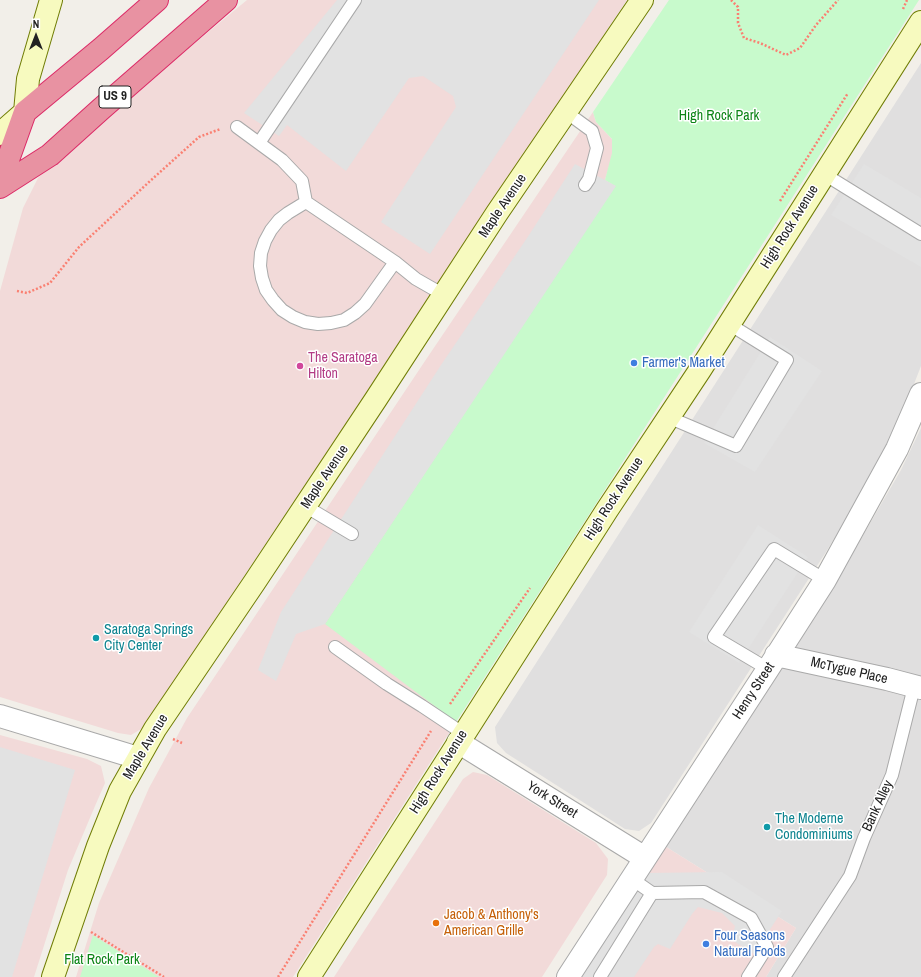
<!DOCTYPE html>
<style>
body{margin:0}
#map{position:relative;width:921px;height:977px;overflow:hidden;background:#f2efe9;font-family:"Archivo Narrow",sans-serif}
canvas{display:block}
.north{position:absolute;left:16px;top:16px;width:40px;height:40px;-webkit-text-stroke:3px #fff;paint-order:stroke;rotate:0deg;font-size:11px;font-weight:700;line-height:16px;text-align:center;color:#222}
.north::after{content:'';display:block;margin:auto;width:14px;height:18px;background:#222;clip-path:polygon(50% 0,100% 100%,50% 72%,0 100%)}
</style>
<div id="map">
<canvas width="921" height="977"></canvas>
<div class="north">N</div>
</div>
<script>
const ctx = document.querySelector('canvas').getContext('2d');
ctx.lineJoin = 'round';
function fill(path, color) { ctx.fillStyle = color; ctx.fill(path, 'evenodd'); }
const toPath = rows => new Path2D(rows.map(r => 'M' + r).join(''));
function trace(path, color, width, dash) { ctx.strokeStyle = color; ctx.lineWidth = width; ctx.lineCap = dash ? 'butt' : 'round'; ctx.setLineDash(dash || []); ctx.stroke(path); }
function label(font, color, halo, rows, align = 'center') {
  ctx.font = font + ' "Archivo Narrow",sans-serif'; ctx.lineWidth = 3; ctx.setLineDash([]); ctx.textBaseline = 'middle'; ctx.strokeStyle = halo; ctx.fillStyle = color; for (const [text, x, y, turn = 0] of rows) {
    ctx.save(); ctx.translate(x, y); ctx.rotate((+turn || 0) * Math.PI / 180); ctx.textAlign = isNaN(turn) ? turn : align; if (halo) ctx.strokeText(text, 0, 0); ctx.fillText(text, 0, 0); ctx.restore();
  }
}
fill(toPath([
 [921,63,921,366,907,402,875,472,826,552,651,823,639,831,625,829,506,753,497,743,495,727],
 [921,428,921,678,790,647,862,537,901,470],
 [780,666,921,692,921,977,766,977,796,928,663,845]
]), '#e0dfdf');
fill(toPath([
 [247,0,627,0,143,728,131,735,118,733,0,697,0,291,23,208,38,178,55,159],
 [593,112,596,122,612,139,613,153,605,180,616,186,456,722,293,977,76,977,99,903,149,788,187,718,427,358],
 [0,735,87,759,101,766,105,783,95,806,68,870,34,977,0,977],
 [473,772,487,775,596,843,608,859,607,875,542,977,334,977,463,779],
 [663,845,796,928,766,977,579,977]
]), '#f2dad9');
fill(toPath([
 [669,0,919,0,456,722,325,624,615,186,605,180,612,153,612,139,596,122,593,112],
 [93,935,159,977,80,977]
]), '#c8facc');
fill(toPath([
 [337,0,599,0,430,254,381,222,456,107,453,96,423,76,409,78,346,171,287,125,279,136,244,113],
 [575,164,616,186,325,624,296,634,276,681,258,670,281,612,441,365,527,238],
 [864,164,921,198,921,267,831,215],
 [770,337,822,371,755,472,704,443],
 [758,525,808,557,739,663,689,632],
 [0,747,75,770,12,977,0,977],
 [722,872,782,911,754,954,732,940,735,926,722,913,698,907,692,914,670,949,658,944,654,947,634,977,579,977,645,873]
]), '#e2e2e2');
const lane = toPath([
 [566,112,592,131,597,148,589,179,585,185],
 [237,127,282,160,302,181,306,202,395,262,416,279,444,295],
 [259,143,355,0],
 [824,174,921,234],
 [306,202,288,213,279,220,271,230,265,241,261,253,260,266,262,278,266,290,273,300,282,310,293,317,305,322,318,324,331,323,344,320,355,313,365,304,395,262],
 [668,417,736,446,787,360,729,324],
 [305,506,352,534],
 [335,647,387,684,422,706,464,734],
 [768,669,714,637,774,549,825,580],
 [652,893,704,892,751,918,767,947,748,977],
 [600,977,652,893,632,879],
 [784,977,850,876,864,838,892,775,914,687]
]);
const street = toPath([
 [776,655,887,679,921,688],
 [0,716,138,758],
 [458,742,645,858],
 [568,977,768,669,825,580,897,449,921,394]
]);
const secondary = toPath([
 [0,134,25,112,28,79,51,0],
 [53,977,98,846,120,791,155,729,254,583,376,399,497,213,642,0],
 [309,977,607,510,700,370,921,22]
]);
const highway = toPath([
 [0,182,25,112,101,49,157,0],
 [0,187,50,155,101,109,226,0]
]);
trace(lane, '#a9a9a9', 14);
trace(street, '#a9a9a9', 24);
trace(secondary, '#707d05', 24);
trace(highway, '#dc2a67', 24);
trace(toPath([
 [731,0,738,7,738,23,744,38,760,43,786,55,800,48,816,25,838,0],
 [903,9,907,0],
 [780,201,848,93],
 [17,291,27,293,50,283,79,247,149,182,199,137,215,131,221,129],
 [450,704,530,588],
 [173,739,182,743],
 [91,932,164,977],
 [278,977,431,731]
]), '#fa8072', 2.5, [2, 2]);
trace(lane, '#fff', 12);
trace(street, '#fff', 22);
trace(secondary, '#f7fabf', 22);
trace(highway, '#e892a2', 22);
for (const [x, y, r, color] of [
 [634,363,4,"#3f7fe0"],
 [300,366,4,"#d1479c"],
 [96,638,4,"#0f9aa8"],
 [767,827,4,"#0f9aa8"],
 [436,923,4,"#e8710a"],
 [706,944,4,"#3f7fe0"]
]) { const dot = new Path2D(); dot.arc(x, y, r, 0, 2 * Math.PI); ctx.fillStyle = color; ctx.fill(dot); trace(dot, '#fff', 1.5); }
for (const [x, y, w] of [
 [115,97,32]
]) { const box = new Path2D(); box.roundRect(x - w / 2, y - 11, w, 22, 3); ctx.fillStyle = '#fff'; ctx.fill(box); trace(box, '#222', 1); }
label('bold 13px', '#222', null, [
 ["US 9",115,97]
]);
label('14px', '#0c8416', '#fff', [
 ["High Rock Park",719,116],
 ["Flat Rock Park",102,960]
]);
label('14px', '#222', '#fff', [
 ["Maple Avenue",503,206,-56],
 ["High Rock Avenue",790,227,-58],
 ["Maple Avenue",325,477,-56],
 ["High Rock Avenue",614,499,-57],
 ["McTygue Place",849,671,13],
 ["Henry Street",754,691,-57],
 ["Maple Avenue",146,747,-59],
 ["High Rock Avenue",439,772,-58],
 ["York Street",552,800,32],
 ["Bank Alley",878,806,-65]
]);
label('14px', '#b23c85', '#fff', [
 ["The Saratoga",308,358],
 ["Hilton",308,374]
], 'left');
label('14px', '#366cbe', '#fff', [
 ["Farmer's Market",642,363],
 ["Four Seasons",714,936],
 ["Natural Foods",714,952]
], 'left');
label('14px', '#0d838f', '#fff', [
 ["Saratoga Springs",104,630],
 ["City Center",104,646],
 ["The Moderne",775,819],
 ["Condominiums",775,835]
], 'left');
label('14px', '#c56008', '#fff', [
 ["Jacob & Anthony's",444,915],
 ["American Grille",444,931]
], 'left');
</script>
